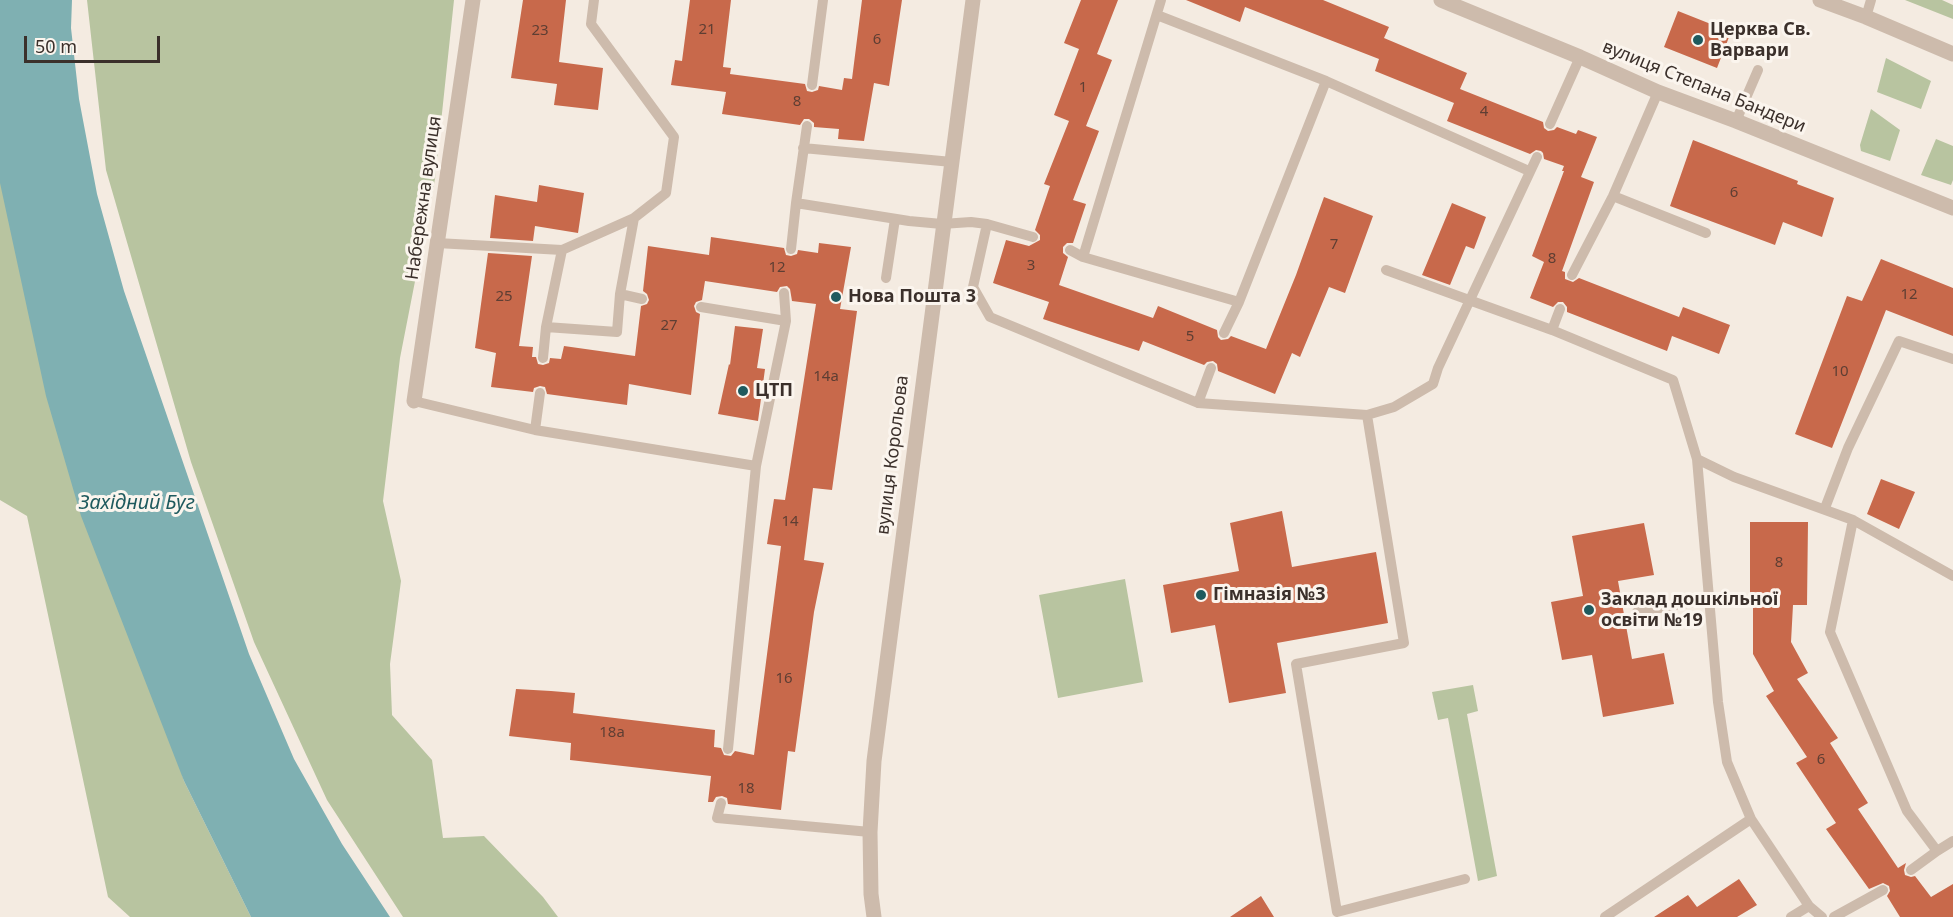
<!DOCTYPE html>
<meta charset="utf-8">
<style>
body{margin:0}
#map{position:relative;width:1953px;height:917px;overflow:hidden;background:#f4ebe1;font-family:"Noto Sans",sans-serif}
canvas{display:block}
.scale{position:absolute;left:24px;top:36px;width:136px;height:27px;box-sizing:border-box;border:3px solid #3b302b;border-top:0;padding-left:8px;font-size:18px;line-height:21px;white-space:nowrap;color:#3b302b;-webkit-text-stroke:4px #fbf5ee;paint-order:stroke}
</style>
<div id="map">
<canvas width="1953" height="917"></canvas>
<div class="scale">50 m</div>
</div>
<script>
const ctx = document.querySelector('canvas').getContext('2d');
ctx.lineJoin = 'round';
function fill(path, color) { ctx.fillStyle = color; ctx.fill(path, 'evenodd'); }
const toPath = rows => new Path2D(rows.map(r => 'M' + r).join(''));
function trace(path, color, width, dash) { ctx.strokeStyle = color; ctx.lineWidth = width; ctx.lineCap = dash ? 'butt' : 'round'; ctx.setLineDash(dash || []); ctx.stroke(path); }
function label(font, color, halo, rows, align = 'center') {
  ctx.font = font + ' "Noto Sans",sans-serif'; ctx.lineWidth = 6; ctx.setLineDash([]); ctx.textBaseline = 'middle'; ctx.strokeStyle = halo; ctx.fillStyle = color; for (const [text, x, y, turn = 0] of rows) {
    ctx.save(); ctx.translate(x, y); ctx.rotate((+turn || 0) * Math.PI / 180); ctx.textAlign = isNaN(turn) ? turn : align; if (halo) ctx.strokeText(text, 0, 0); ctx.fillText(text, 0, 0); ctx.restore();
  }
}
fill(toPath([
 [87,0,454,0,435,179,400,358,383,501,401,581,390,664,392,715,432,760,443,838,484,836,543,897,558,917,403,917,327,800,254,642,191,462,106,170],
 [1905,0,1942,0,1953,5,1953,19],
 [1886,58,1931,81,1921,109,1877,92],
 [1871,109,1900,130,1890,161,1861,151,1860,145],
 [1936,139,1953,146,1953,180,1951,185,1921,175],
 [0,165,184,781,251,917,130,917,108,897,27,516,0,500],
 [1125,579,1143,682,1058,698,1039,595],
 [1473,685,1478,711,1467,714,1497,876,1478,881,1448,718,1438,720,1432,692]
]), '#b8c4a0');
fill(toPath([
 [0,0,72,0,71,28,79,99,97,194,124,291,249,654,294,759,342,844,390,917,251,917,184,781,81,516,46,396,0,183]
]), '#7fb0b2');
fill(toPath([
 [523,0,566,0,559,62,603,68,598,110,554,105,557,84,511,78],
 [690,0,731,0,723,67,731,68,730,74,805,84,807,91,812,92,818,90,819,86,842,90,844,78,852,79,862,0,902,0,889,86,874,83,864,141,838,139,839,129,814,127,814,123,809,119,804,119,800,125,722,114,726,92,671,85,675,60,682,61],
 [1081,0,1118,0,1097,54,1112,60,1086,126,1099,131,1073,200,1086,204,1073,243,1067,243,1063,247,1063,253,1068,257,1059,285,1153,318,1158,306,1217,330,1218,337,1221,340,1228,339,1231,336,1266,349,1296,275,1324,197,1373,216,1345,293,1329,287,1300,357,1292,353,1275,394,1218,371,1217,364,1213,361,1207,362,1204,365,1143,341,1139,351,1043,319,1049,302,993,283,1006,240,1029,246,1040,240,1040,235,1035,230,1050,186,1044,184,1069,121,1054,115,1079,49,1064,43],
 [1186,0,1323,0,1389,27,1384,38,1467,73,1460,89,1543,122,1544,128,1548,131,1554,130,1557,127,1576,134,1578,130,1597,137,1581,177,1594,182,1562,271,1565,272,1565,279,1573,282,1579,278,1679,317,1683,307,1730,325,1719,354,1672,336,1667,351,1567,312,1567,307,1563,302,1558,302,1553,307,1530,298,1544,262,1532,256,1564,171,1562,171,1564,166,1544,159,1543,153,1541,151,1536,150,1530,154,1447,121,1454,103,1375,71,1379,59,1245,7,1240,22],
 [1678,11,1731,32,1717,68,1664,47],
 [1693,140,1798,181,1797,184,1834,198,1822,237,1783,222,1775,245,1670,206],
 [539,185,584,193,578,233,535,226,533,241,490,238,495,195,537,202],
 [1452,203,1486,217,1474,249,1466,246,1450,285,1422,275],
 [711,237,784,248,786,255,791,256,797,254,798,250,818,253,819,243,851,247,840,309,857,311,832,490,813,488,804,560,824,563,814,612,795,752,788,751,781,810,728,804,727,798,722,796,716,797,713,802,708,802,711,776,570,760,571,743,509,736,516,689,551,691,575,693,573,713,715,730,714,747,721,748,724,755,731,756,735,751,754,755,781,546,767,544,774,499,785,500,816,304,792,301,790,289,787,286,780,287,777,292,705,281,702,300,696,302,694,306,696,312,700,314,691,395,629,384,627,405,547,394,545,387,540,386,534,388,533,392,491,387,496,353,475,348,488,253,532,256,519,346,533,347,532,357,536,357,538,364,543,365,549,363,550,358,561,359,564,346,635,356,641,306,647,304,649,300,647,294,643,291,648,246,709,255],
 [1881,259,1953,288,1953,336,1886,310,1832,448,1795,434,1847,296,1862,301],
 [735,326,763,329,757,368,765,369,758,421,718,414,729,364,730,365],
 [1881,479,1915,492,1899,529,1867,514],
 [1282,511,1292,567,1376,552,1388,623,1277,643,1286,693,1229,703,1215,625,1171,633,1163,585,1239,571,1230,523],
 [1750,522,1808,522,1807,605,1793,605,1791,642,1808,673,1797,679,1838,738,1830,743,1868,803,1858,809,1898,868,1906,863,1904,870,1905,875,1911,877,1915,876,1931,897,1953,884,1953,917,1900,917,1887,896,1890,891,1889,886,1883,883,1869,889,1826,829,1836,823,1796,763,1807,757,1766,696,1774,691,1753,654,1753,604,1750,604],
 [1644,523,1654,575,1618,581,1632,659,1664,653,1674,704,1603,717,1592,655,1562,660,1551,602,1583,596,1572,536],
 [1739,879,1757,905,1737,917,1654,917,1688,895,1697,907],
 [1261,896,1274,917,1230,917]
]), '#c8694b');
trace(toPath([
 [1157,15,1326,81,1529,171],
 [1866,17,1871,0],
 [812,85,823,0],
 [1736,121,1758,70],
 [1550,124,1580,57],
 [803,148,952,162],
 [1613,196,1706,233],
 [796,203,807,126],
 [987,224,1033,237],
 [437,243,562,250],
 [791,249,796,203,909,221,942,224,971,222,987,224,973,287,990,317,1198,403,1367,415,1394,407,1433,384,1438,368,1537,157],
 [1070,250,1083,257,1239,302],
 [1083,257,1161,0],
 [1386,270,1552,330,1673,380,1697,459,1734,477,1853,520,1830,632,1907,811,1937,851,1953,841],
 [1572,275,1613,196,1658,92],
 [886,278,895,219],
 [620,294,642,299],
 [701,307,786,321],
 [546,327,562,250,634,218],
 [1552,330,1560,309],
 [1224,333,1239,302,1326,81],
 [543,358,546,327,617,332,620,294,634,218,666,193,674,137,591,24,594,0],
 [414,401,535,430,756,466],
 [1198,403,1211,368],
 [1367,415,1404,643,1296,664,1337,912,1465,879],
 [535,430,540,393],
 [1697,459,1718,702,1727,762,1751,819],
 [1825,508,1848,448,1899,341,1953,359],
 [1853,520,1953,576],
 [1637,612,1709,599],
 [728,749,756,466,786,321,784,293],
 [721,803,717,818,870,832],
 [1911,870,1937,851],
 [1605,917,1751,819,1809,906,1822,917],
 [1791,917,1809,906],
 [1834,917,1883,890]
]), '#cdbbac', 10);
trace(toPath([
 [1441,0,1580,57,1658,92,1736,121,1953,208],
 [1820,0,1866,17,1953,54],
 [414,401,473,0],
 [874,917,871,894,870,832,874,761,973,0]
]), '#cdbbac', 15);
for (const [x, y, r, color] of [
 [1698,40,6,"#1f5a5e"],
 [836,297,6,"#1f5a5e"],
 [743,391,6,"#1f5a5e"],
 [1201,595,6,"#1f5a5e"],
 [1589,610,6,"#1f5a5e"]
]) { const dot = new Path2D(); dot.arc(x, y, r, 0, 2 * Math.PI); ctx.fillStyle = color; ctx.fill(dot); trace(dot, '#fbf5ee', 2); }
label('15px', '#5e3e33', null, [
 ["21",707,30],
 ["23",540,31],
 ["6",877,40],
 ["1",1083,88],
 ["8",797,102],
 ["4",1484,112],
 ["6",1734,193],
 ["7",1334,245],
 ["8",1552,259],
 ["3",1031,266],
 ["12",777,268],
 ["12",1909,295],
 ["25",504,297],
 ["27",669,326],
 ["5",1190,337],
 ["10",1840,372],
 ["14а",826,377],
 ["14",790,522],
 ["8",1779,563],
 ["16",784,679],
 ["18а",612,733],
 ["6",1821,760],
 ["18",746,789]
]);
label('bold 18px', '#3b302b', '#fbf5ee', [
 ["Церква Св.",1710,30],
 ["Варвари",1710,51],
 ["Нова Пошта 3",848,297],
 ["ЦТП",755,391],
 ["Гімназія №3",1213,595],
 ["Заклад дошкільної",1601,600],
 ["освіти №19",1601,621]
], 'left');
label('18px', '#3b302b', '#fbf5ee', [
 ["вулиця Степана Бандери",1704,87,22],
 ["Набережна вулиця",424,198,-82],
 ["вулиця Корольова",893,455,-83]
]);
label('italic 20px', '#1f5a5e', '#fbf5ee', [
 ["Західний Буг",137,503]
]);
</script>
